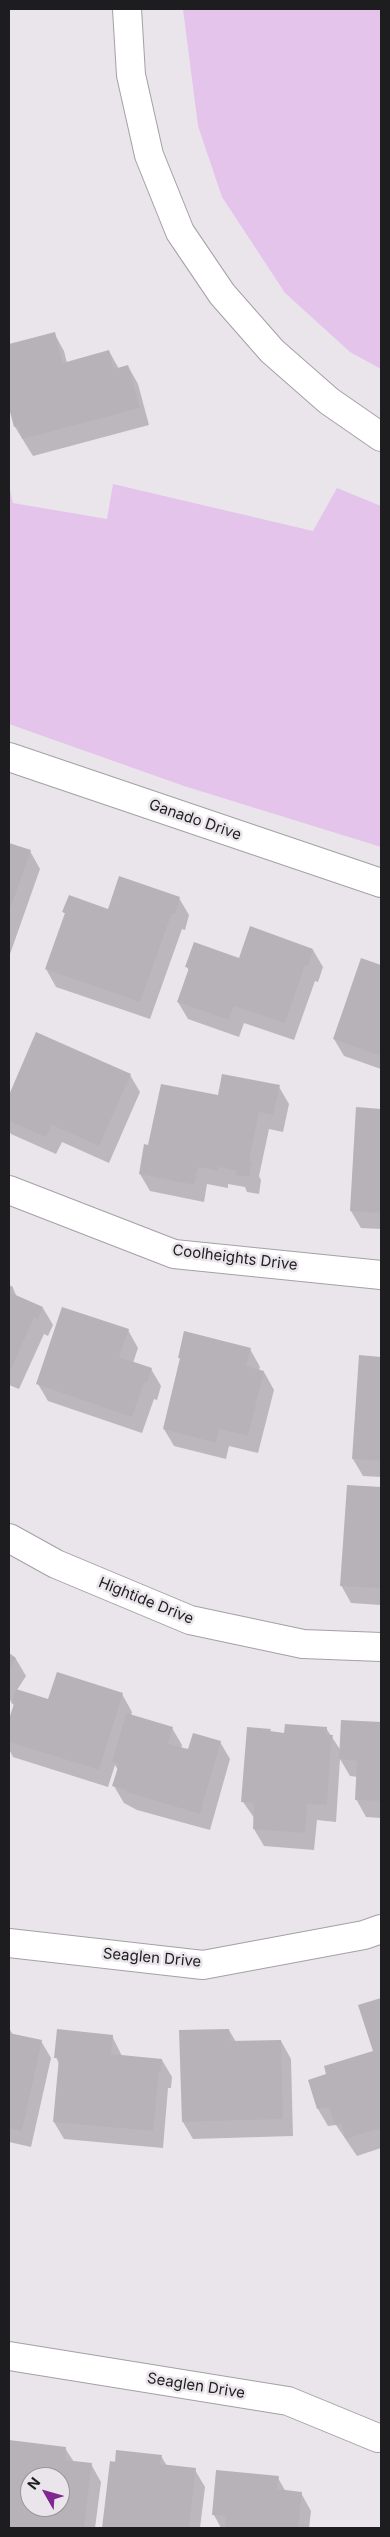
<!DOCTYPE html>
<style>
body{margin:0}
#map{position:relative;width:390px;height:2537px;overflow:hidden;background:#eae5eb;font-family:Inter,sans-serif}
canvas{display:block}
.frame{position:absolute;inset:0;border:10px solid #1d1c1e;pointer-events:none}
.north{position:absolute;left:20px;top:2467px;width:50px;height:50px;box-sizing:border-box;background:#eae5eb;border:1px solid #989599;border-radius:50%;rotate:308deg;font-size:14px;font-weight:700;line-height:20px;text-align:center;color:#1d1c1e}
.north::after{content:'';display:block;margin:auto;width:18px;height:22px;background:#822692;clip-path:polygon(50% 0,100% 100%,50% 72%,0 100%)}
</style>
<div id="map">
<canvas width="390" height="2537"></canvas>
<div class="frame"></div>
<div class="north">N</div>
</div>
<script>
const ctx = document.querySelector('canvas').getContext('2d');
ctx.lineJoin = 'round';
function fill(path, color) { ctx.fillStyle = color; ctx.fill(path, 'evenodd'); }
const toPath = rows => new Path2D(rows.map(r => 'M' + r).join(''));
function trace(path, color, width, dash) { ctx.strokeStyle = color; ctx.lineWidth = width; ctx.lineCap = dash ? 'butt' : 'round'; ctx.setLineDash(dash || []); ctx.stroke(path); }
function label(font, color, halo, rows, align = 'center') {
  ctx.font = font + ' Inter,sans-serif'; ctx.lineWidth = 5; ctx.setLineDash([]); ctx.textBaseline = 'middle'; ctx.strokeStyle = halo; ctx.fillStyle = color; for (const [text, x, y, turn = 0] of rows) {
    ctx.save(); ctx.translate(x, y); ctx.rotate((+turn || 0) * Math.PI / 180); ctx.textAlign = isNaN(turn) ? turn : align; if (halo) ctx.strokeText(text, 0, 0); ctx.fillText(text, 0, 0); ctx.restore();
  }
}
fill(toPath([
 [183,9,381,9,381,369,350,352,285,293,222,197,198,126],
 [113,484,313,531,337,488,381,506,381,847,184,786,9,724,9,485,13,503,107,519]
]), '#e5c4eb');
fill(toPath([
 [54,333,64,351,67,363,109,351,119,369,128,366,138,384,149,425,33,456,15,427,9,403,9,345],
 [9,844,30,851,40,869,9,957],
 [179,898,189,915,185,930,182,929,150,1019,56,987,46,969,66,915,64,912,108,910],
 [313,950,323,967,318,982,315,981,294,1040,244,1023,239,1037,188,1019,178,1002,189,971,187,967],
 [362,960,381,967,381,1069,344,1056,334,1039],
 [37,1034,130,1075,140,1092,109,1163,62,1142,56,1154,11,1134,9,1131,9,1098],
 [279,1087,289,1104,283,1132,269,1129,259,1176,261,1180,259,1194,247,1192,245,1187,228,1184,228,1188,207,1184,204,1202,150,1191,140,1174,149,1147,219,1097],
 [357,1109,381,1110,381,1229,361,1228,351,1211],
 [9,1287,13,1288,17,1297,43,1308,53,1325,48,1336,44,1334,19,1389,9,1385],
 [128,1330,138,1348,133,1363,151,1369,161,1386,157,1400,154,1399,142,1433,48,1401,38,1384],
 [250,1349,260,1367,259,1371,264,1372,274,1390,258,1453,229,1446,226,1459,174,1446,164,1429,181,1361,179,1357],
 [360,1356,381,1358,381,1477,363,1476,353,1459],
 [349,1486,381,1489,381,1605,351,1603,341,1585],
 [9,1655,16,1659,26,1676,17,1690,48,1701,122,1694,132,1712,131,1716,172,1728,182,1745,181,1749,189,1751,220,1742,230,1759,210,1830,137,1810,124,1803,114,1786,118,1770,115,1765,108,1787,13,1757,9,1749,9,1723,14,1706,11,1700,9,1704],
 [342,1721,381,1723,381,1818,366,1817,356,1799,358,1777,350,1776,340,1759,336,1822,317,1820,314,1850,264,1846,254,1829,255,1819,243,1802,270,1730,271,1732,285,1734,326,1728,341,1751],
 [381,1999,381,2148,357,2156,336,2125,328,2126,318,2109,328,2075,375,2052,360,2006],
 [9,2028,13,2035,41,2041,51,2058,31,2147,9,2142],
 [229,2030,236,2042,281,2041,291,2059,293,2136,193,2139,183,2122],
 [112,2036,122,2056,162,2060,172,2077,171,2088,168,2088,163,2148,64,2139,54,2122,59,2064,56,2057],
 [9,2441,65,2448,74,2462,91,2464,101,2482,95,2528,9,2528],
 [30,2477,60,2477,60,2507,30,2507],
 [161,2456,167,2466,195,2470,205,2487,200,2528,104,2528,111,2462],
 [278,2478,286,2492,301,2493,311,2511,309,2528,221,2528,214,2515]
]), '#0003');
fill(toPath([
 [55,332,63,363,109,350,114,369,128,365,140,408,22,439,18,426,14,427,9,408,9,344],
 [9,843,31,850,9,912],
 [119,876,180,897,175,914,172,913,140,1002,45,969,65,913,62,912,69,895,108,909],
 [250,926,313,949,308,966,305,965,285,1023,234,1006,229,1020,177,1002,189,968,185,967,194,942,239,958],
 [361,958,381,965,381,1056,333,1039],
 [36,1032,131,1074,99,1146,52,1125,46,1137,9,1121,9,1095],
 [222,1074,280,1085,273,1115,259,1112,249,1161,252,1162,249,1177,236,1175,237,1171,219,1167,218,1171,198,1167,194,1185,139,1174,144,1144,148,1145,161,1084,218,1095],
 [356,1107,381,1109,381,1213,350,1211],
 [9,1285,13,1287,11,1293,43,1307,38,1319,34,1317,9,1374],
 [62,1307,129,1329,119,1357,152,1368,147,1383,144,1382,132,1417,36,1384],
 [184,1331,251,1348,246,1366,264,1371,248,1436,219,1429,216,1443,163,1429,180,1358,178,1358],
 [359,1355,381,1357,381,1461,352,1459],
 [347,1485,381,1487,381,1588,340,1586],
 [9,1653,16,1658,9,1671],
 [57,1672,123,1693,99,1770,9,1742,9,1719,14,1704,11,1703,16,1689,48,1699],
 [126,1713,173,1727,168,1744,188,1749,193,1733,221,1741,200,1814,126,1792,127,1790,112,1786,119,1764,112,1762],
 [341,1720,381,1722,381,1801,355,1800,357,1761,339,1759],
 [285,1724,327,1727,326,1735,333,1735,331,1745,327,1805,307,1804,305,1833,253,1829,254,1803,241,1802,247,1727,271,1729,270,1731,284,1733],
 [381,1998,381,2128,346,2139,341,2124,335,2125,329,2107,317,2109,308,2080,326,2074,324,2066,373,2051,358,2005],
 [57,2029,113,2035,111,2054,162,2059,161,2071,159,2071,153,2131,53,2122,59,2058,54,2058],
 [229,2029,230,2041,281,2040,283,2119,182,2122,179,2030],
 [9,2033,42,2040,22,2131,9,2128],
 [9,2440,66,2447,65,2460,92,2463,84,2528,9,2528],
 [30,2477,60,2477,60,2507,30,2507],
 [116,2450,162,2455,160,2464,196,2468,189,2528,102,2528,110,2461,115,2462],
 [216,2470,279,2476,277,2489,302,2492,298,2528,225,2528,226,2516,212,2515]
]), '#b7b2b8');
const street = toPath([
 [9,757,381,883],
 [9,1190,174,1254,381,1275],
 [9,1538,56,1564,190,1620,303,1644,381,1647],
 [9,1943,203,1965,364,1935,381,1929],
 [9,2356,288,2401,378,2438]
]);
const secondary = toPath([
 [127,9,131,75,149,155,180,232,222,294,272,351,329,401,381,437]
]);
trace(street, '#a5a0a6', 30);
trace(secondary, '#a5a0a6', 30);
trace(street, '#fff', 28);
trace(secondary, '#fff', 28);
label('15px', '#1d1c1e', '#eae5eb', [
 ["Ganado Drive",195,820,19],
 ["Coolheights Drive",235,1258,7],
 ["Hightide Drive",146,1601,22],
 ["Seaglen Drive",152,1958,5],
 ["Seaglen Drive",196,2386,9]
]);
</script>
